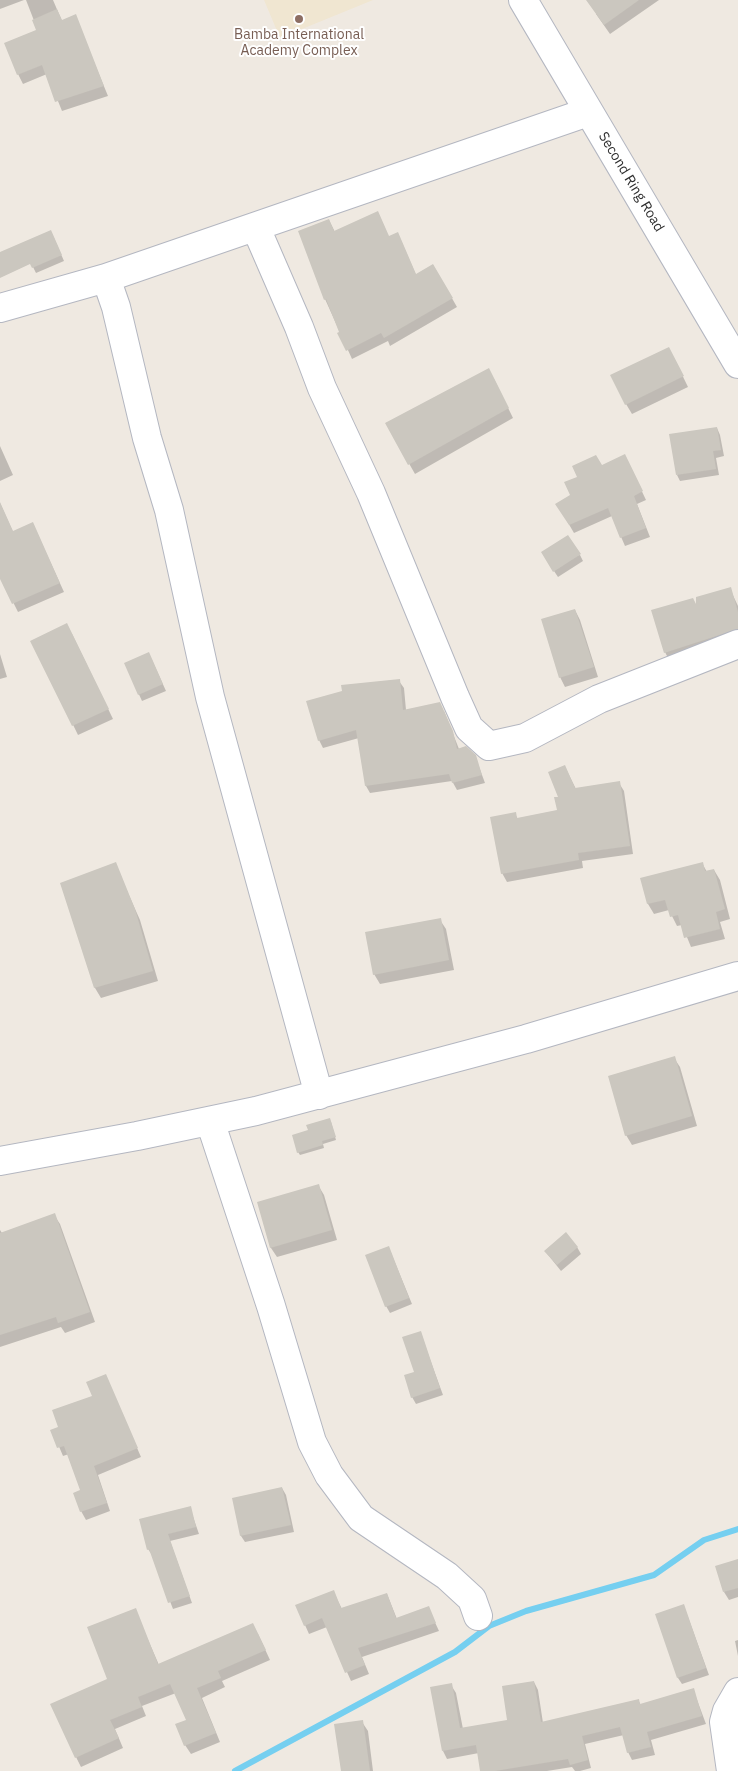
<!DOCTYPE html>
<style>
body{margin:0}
canvas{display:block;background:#efe9e1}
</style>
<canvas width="738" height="1771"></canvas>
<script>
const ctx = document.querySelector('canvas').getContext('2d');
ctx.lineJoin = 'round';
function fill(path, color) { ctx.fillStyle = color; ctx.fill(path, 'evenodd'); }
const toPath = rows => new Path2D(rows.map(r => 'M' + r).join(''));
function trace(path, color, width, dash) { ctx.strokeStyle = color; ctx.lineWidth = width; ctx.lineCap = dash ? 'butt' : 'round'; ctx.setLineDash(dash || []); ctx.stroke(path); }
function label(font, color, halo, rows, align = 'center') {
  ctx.font = font + ' "IBM Plex Sans",sans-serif'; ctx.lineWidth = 4; ctx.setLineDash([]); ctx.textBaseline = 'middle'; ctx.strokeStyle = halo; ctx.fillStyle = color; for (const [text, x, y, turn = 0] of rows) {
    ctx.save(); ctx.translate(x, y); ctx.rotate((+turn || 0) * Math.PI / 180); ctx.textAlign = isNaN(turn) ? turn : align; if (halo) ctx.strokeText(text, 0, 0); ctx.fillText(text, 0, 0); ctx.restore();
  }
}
fill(toPath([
 [264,0,373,0,280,38]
]), '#f0e6d1');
fill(toPath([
 [0,0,24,0,0,9],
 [26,0,53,0,62,21,75,16,108,96,62,111,47,74,23,84,18,74,38,31],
 [596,0,659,0,610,34,596,14],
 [329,220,335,232,389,237,402,243,416,275,433,265,457,307,390,346,388,341,352,359,325,299],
 [54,238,64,261,36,273,33,267],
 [674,358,688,387,632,414,626,404],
 [494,379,513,418,415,474,386,423],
 [717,428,720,435,724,456,716,458,719,475,680,481,677,475],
 [0,446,13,475,0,481],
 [629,464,646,500,637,504,650,537,625,546,612,516,574,533,557,504,572,495,601,467],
 [0,503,13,532,33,524,64,592,18,612,0,576],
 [580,555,583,561,558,577,546,559],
 [730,589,738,606,738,639,670,662,665,652,699,608],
 [575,610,580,620,598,677,565,687,560,677],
 [72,634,113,719,78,735,32,641],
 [0,654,7,677,0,679],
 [152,660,166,691,142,701,125,664],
 [399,681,404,688,406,710,444,711,459,749,475,756,485,783,457,790,452,781,370,793,366,786,359,738,323,748,319,740],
 [565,767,576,789,619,783,624,791,633,854,582,861,583,868,507,882,502,873,515,814,518,819,559,812],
 [702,863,707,872,714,870,720,880,730,919,720,922,725,939,691,947,682,925,677,926,669,910,654,914,648,904,641,879],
 [115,864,140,920,158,981,101,998,95,988,62,884],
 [440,920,446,929,454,970,380,984,374,974],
 [674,1058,680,1067,697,1126,632,1145,626,1135],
 [331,1122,336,1140,323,1144,324,1148,300,1155,298,1152],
 [318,1185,324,1195,337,1240,277,1257,271,1248,258,1203],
 [54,1215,60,1224,95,1322,65,1333,61,1327,0,1347,0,1230,2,1233],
 [577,1247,581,1254,561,1271,545,1251],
 [389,1248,412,1304,390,1313,386,1306],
 [420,1332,443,1395,416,1404,412,1397],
 [106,1376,141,1457,98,1475,110,1511,86,1520,81,1511,81,1491,69,1454,63,1456,52,1430,59,1428,93,1397],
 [282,1488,286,1495,294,1532,245,1542,241,1536,233,1499],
 [190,1508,199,1534,170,1541,192,1603,173,1609,152,1555,148,1549],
 [738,1560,738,1597,729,1600,724,1592],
 [333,1591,342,1609,387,1594,397,1619,428,1607,439,1631,362,1657,369,1674,351,1681,327,1627,309,1634,305,1625],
 [684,1606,709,1675,682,1684,678,1678],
 [135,1610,159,1665,258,1634,270,1660,222,1681,225,1687,202,1698,220,1742,191,1754,185,1745,187,1720,176,1693,142,1706,146,1716,115,1729,123,1748,81,1767,76,1757],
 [738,1640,738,1656,735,1641],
 [534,1682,538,1690,543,1723,638,1700,641,1705,693,1689,706,1724,651,1740,655,1755,632,1760,628,1752,624,1735,585,1744,591,1768,580,1771,575,1771,572,1767,547,1771,481,1771,479,1753,447,1759,443,1751,451,1685,456,1693,463,1729,508,1721],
 [362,1722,368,1731,373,1771,342,1771]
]), '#0003');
trace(toPath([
 [235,1771,455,1652,489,1626,526,1611,654,1575,704,1540,738,1529]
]), '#75cff0', 6);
fill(toPath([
 [586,0,639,0,604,25],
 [57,9,62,20,76,14,104,86,55,102,42,65,17,75,4,43,36,30,32,20],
 [378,211,389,236,398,232,416,274,433,264,453,298,384,338,381,333,346,351,337,333,339,332,326,299,324,300,298,231,329,219,334,231],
 [51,230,62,255,32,268,30,264,0,278,0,252],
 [669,347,684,376,625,405,610,375],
 [489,368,509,408,408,465,385,423],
 [717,427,721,450,713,451,716,469,676,475,669,434],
 [625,454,643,491,634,496,646,528,620,538,608,508,569,525,555,504,570,495,564,482,577,477,572,466,596,455,602,465],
 [0,502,13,531,33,522,60,583,12,604,0,579],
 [568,535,581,554,553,572,541,552],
 [731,587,738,612,738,629,664,653,651,610,693,598,696,604,696,597],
 [575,609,594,667,559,678,541,619],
 [67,623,109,709,72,726,30,641],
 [149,652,163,684,138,695,124,663],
 [400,679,403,710,440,702,453,731,457,749,466,746,476,755,482,775,452,783,449,774,365,786,356,730,318,741,306,701,342,691,341,685],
 [565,765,575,788,620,781,630,846,578,853,579,860,501,874,490,817,516,812,517,818,557,810,554,797,558,797,548,772],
 [116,862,135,909,153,971,94,988,60,883],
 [703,862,705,871,714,869,725,909,716,912,720,929,684,938,678,915,670,917,665,900,647,904,640,878],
 [441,918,449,960,373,975,365,932],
 [675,1056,692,1116,625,1136,608,1076],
 [330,1118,336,1137,322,1141,323,1145,297,1153,292,1135,308,1130,306,1125],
 [319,1184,332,1230,270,1248,257,1202],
 [55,1213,90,1312,58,1323,56,1317,0,1335,0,1233],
 [566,1232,578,1247,557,1265,544,1251],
 [389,1246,409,1298,385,1307,365,1255],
 [421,1331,440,1388,411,1398,404,1375,414,1372,402,1337],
 [106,1374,138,1448,94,1466,107,1503,80,1512,73,1493,80,1490,64,1446,57,1448,50,1430,58,1427,52,1410,92,1396,86,1382],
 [282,1487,291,1525,240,1536,232,1498],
 [191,1506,196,1527,168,1534,190,1596,168,1603,149,1549,147,1550,139,1519],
 [738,1559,738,1588,723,1592,715,1566],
 [334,1590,341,1608,387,1593,396,1618,429,1606,436,1623,358,1648,365,1665,345,1673,322,1618,304,1626,295,1605],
 [684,1604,706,1668,677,1678,655,1614],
 [136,1608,158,1664,253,1623,266,1650,218,1671,221,1678,197,1688,216,1733,184,1746,175,1724,186,1720,170,1684,138,1697,142,1707,110,1720,119,1738,75,1758,50,1704,107,1679,87,1627],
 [534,1681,541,1722,639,1699,640,1704,694,1688,702,1716,647,1732,651,1747,627,1753,620,1727,582,1736,588,1760,570,1765,568,1759,495,1771,480,1771,476,1745,442,1751,430,1687,452,1683,460,1728,507,1720,502,1686],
 [363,1720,370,1771,341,1771,334,1724]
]), '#cbc7bf');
const minor = toPath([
 [523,0,738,364],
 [256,228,299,327,322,388,371,493,455,697,469,728,489,746,525,738,599,699,738,644],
 [106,278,116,307,147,438,169,510,210,697,319,1095],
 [0,308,106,278,588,112],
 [210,1121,271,1306,312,1442,329,1475,361,1518,447,1576,472,1599,478,1616],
 [0,1161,137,1136,256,1111,526,1039,738,976],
 [731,1771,724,1722,727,1711,738,1692]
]);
trace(minor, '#b4b7c1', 30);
trace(minor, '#fff', 28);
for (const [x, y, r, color] of [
 [299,19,5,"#8d6e63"]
]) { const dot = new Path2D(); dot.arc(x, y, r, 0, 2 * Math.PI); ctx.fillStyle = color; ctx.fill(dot); trace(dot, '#fff', 2); }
label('14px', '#785e54', '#fff', [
 ["Bamba International",299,35],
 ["Academy Complex",299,51]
]);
label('14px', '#2e2e2e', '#fff', [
 ["Second Ring Road",631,182,59]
]);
</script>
